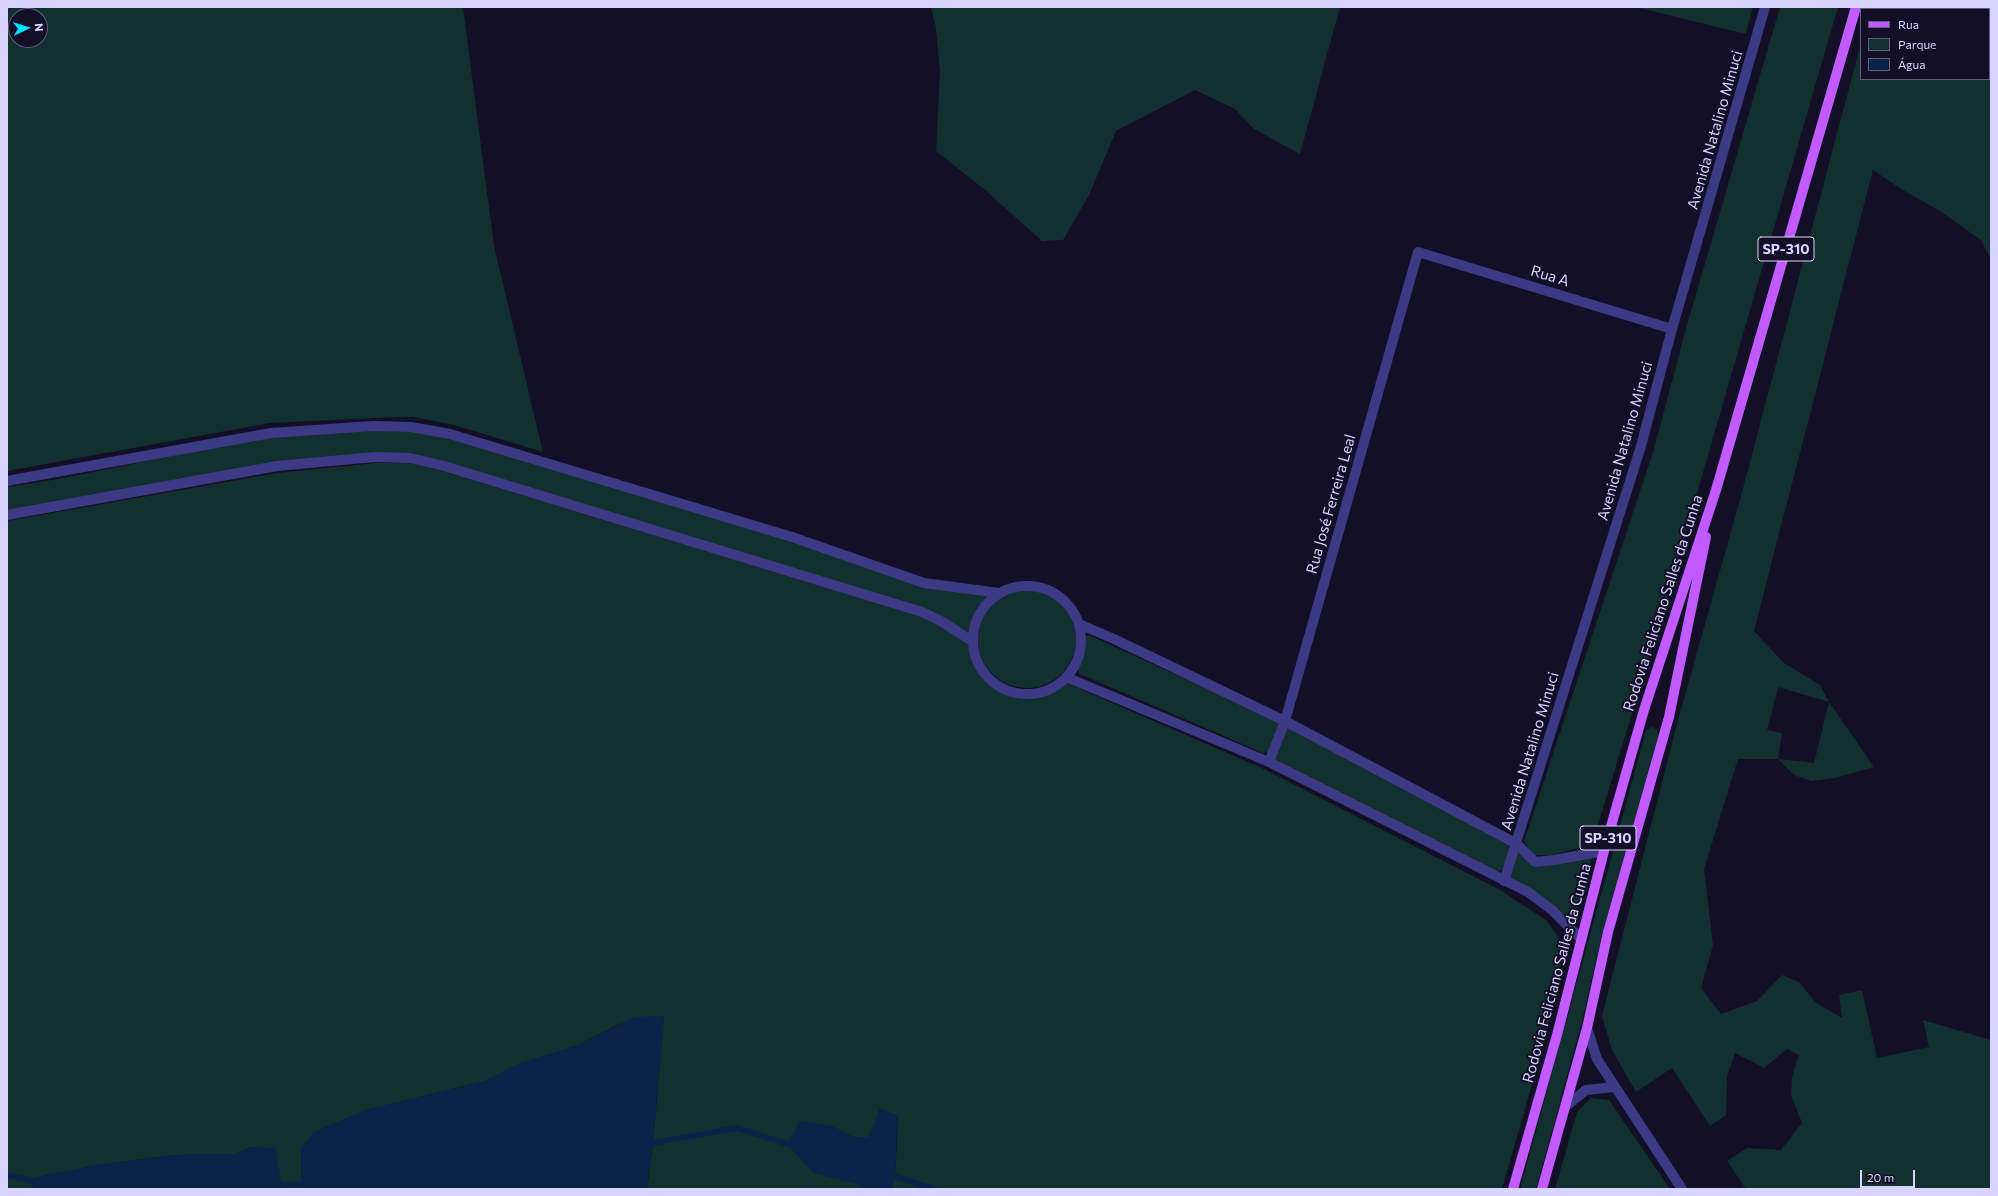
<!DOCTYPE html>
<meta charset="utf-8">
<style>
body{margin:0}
#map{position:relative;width:1998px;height:1196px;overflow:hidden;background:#130f26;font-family:Commissioner,sans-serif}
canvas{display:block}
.frame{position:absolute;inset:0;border:8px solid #d9d4ff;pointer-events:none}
.legend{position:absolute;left:1860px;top:8px;width:130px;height:72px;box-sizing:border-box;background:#130f26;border:1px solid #625e7d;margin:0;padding:5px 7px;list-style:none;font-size:12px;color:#d9d4ff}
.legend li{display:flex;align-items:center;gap:8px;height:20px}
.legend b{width:20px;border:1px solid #625e7d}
.north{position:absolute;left:8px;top:8px;width:40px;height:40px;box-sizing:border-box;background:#130f26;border:1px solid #625e7d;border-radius:50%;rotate:86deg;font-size:11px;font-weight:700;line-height:16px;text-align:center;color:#d9d4ff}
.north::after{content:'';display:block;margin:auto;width:14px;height:18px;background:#00e5ff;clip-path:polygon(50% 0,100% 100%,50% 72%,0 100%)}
.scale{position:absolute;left:1860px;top:1170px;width:55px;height:18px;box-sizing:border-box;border:2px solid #d9d4ff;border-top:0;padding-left:5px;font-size:12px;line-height:14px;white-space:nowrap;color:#d9d4ff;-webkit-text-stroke:3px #130f26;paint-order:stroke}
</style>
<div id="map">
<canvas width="1998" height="1196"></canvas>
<div class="frame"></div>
<ul class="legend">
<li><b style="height:5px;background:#c25bff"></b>Rua</li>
<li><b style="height:11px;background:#12302f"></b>Parque</li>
<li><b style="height:11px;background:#0c2248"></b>Água</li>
</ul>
<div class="north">N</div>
<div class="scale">20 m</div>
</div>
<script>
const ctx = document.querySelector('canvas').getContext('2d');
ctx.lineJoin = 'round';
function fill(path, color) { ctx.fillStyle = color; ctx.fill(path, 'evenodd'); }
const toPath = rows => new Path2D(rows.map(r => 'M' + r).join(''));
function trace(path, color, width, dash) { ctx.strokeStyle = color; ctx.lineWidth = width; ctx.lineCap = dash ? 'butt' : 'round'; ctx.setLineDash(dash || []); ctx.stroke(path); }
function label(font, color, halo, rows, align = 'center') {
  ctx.font = font + ' Commissioner,sans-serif'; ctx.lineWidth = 4; ctx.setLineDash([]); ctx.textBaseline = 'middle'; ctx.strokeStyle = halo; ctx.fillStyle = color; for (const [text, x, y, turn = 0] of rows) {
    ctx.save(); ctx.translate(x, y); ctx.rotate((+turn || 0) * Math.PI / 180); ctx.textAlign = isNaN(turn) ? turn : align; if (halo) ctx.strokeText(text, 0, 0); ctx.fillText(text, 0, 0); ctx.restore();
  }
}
fill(toPath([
 [7,7,463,7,494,246,543,452,454,425,414,417,373,418,270,423,7,471],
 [16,16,40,16,40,40,16,40],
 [931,7,1340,7,1300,154,1254,129,1235,109,1195,90,1116,131,1089,195,1063,240,1042,241,985,190,936,151,940,72,936,28],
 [1636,7,1753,7,1746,34],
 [1780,7,1838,7,1650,655,1592,844,1552,855,1533,855,1524,841,1654,449,1685,332],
 [1871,7,1991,7,1991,260,1981,240,1940,211,1901,189,1873,170,1754,631,1784,663,1820,685,1829,702,1874,767,1835,778,1811,781,1794,775,1778,759,1738,759,1704,869,1713,945,1701,988,1721,1014,1757,1001,1782,975,1799,982,1815,1002,1842,1018,1839,995,1862,990,1877,1058,1929,1047,1923,1020,1991,1040,1991,1189,1746,1189,1727,1161,1747,1148,1781,1150,1802,1123,1791,1095,1792,1077,1799,1055,1787,1049,1764,1068,1735,1053,1727,1076,1726,1115,1710,1126,1672,1068,1636,1092,1612,1050,1602,1016,1678,720,1741,496,1861,43,1861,79,1989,79,1989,9,1870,9],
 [1778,687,1829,702,1814,763,1778,759,1782,733,1767,730],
 [372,429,410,430,449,437,790,540,923,586,988,595,976,609,968,632,942,618,444,462,375,454,7,512,7,487,58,479,271,436],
 [376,463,410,463,443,471,922,617,939,624,968,644,975,667,981,677,1000,692,1023,699,1035,698,1057,690,1067,683,1266,770,1500,890,1546,920,1562,942,1563,956,1547,1032,1502,1189,891,1189,895,1177,898,1116,880,1109,869,1137,853,1137,829,1125,861,1185,865,1189,647,1189,653,1143,664,1016,619,1024,579,1045,519,1064,485,1081,367,1110,315,1132,301,1148,302,1189,282,1189,282,1185,251,1147,236,1154,200,1154,165,1156,93,1166,28,1179,36,1189,7,1189,7,521,277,473],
 '978 639a49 49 0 1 1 98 0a49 49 0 1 1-98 0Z',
 [1089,635,1279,722,1279,727,1268,752,1263,753,1080,674,1078,669,1085,652,1086,636],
 [1651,727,1657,729,1658,737,1603,930,1581,1025,1536,1189,1520,1189,1646,731],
 [1286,729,1292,729,1508,844,1510,849,1502,870,1496,871,1277,762,1274,756],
 [1521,852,1535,865,1592,857,1574,925,1508,878,1518,853],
 [1591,1098,1609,1100,1670,1189,1555,1189,1577,1112]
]), '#12302f');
fill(toPath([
 [664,1016,653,1143,647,1189,302,1189,301,1148,315,1132,367,1110,485,1081,518,1064,579,1045,635,1017],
 [880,1109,898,1116,895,1177,891,1189,865,1189,861,1185,813,1173,787,1144,800,1121,829,1125,853,1137,869,1137],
 [251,1147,275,1148,282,1185,282,1189,36,1189,27,1179,93,1166,165,1156,200,1154,236,1154]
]), '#0c2248');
trace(toPath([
 [647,1144,737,1128,794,1146],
 [7,1175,34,1181],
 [889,1175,935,1189],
 [276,1185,310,1184]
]), '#0c2248', 5.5);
trace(toPath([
 [7,481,271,433,373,426,411,427,450,434,792,537,924,583,999,593],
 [7,515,277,466,375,457,410,458,444,466,922,612,941,621,972,641],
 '973 640a54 54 0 1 1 108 0a54 54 0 1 1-108 0Z',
 [1079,624,1114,639,1285,721,1517,844,1535,862,1554,860,1604,851],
 [1066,677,1269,762,1528,892,1552,910,1581,939],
 [1269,762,1285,721,1418,252,1672,329],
 [1504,881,1641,446,1672,329,1765,7],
 [1587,1028,1597,1059,1682,1189],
 [1566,1106,1586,1090,1614,1087]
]), '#3d3a85', 10);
trace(toPath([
 [1513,1189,1557,1035,1604,851,1644,710,1716,490,1856,7],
 [1542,1189,1587,1028,1608,932,1669,717,1706,537]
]), '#c25bff', 10);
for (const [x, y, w] of [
 [1786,249,56],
 [1608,838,56]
]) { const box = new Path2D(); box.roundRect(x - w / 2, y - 12, w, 24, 3); ctx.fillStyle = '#130f26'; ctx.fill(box); trace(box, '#d9d4ff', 1); }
label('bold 14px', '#d9d4ff', null, [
 ["SP-310",1786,249],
 ["SP-310",1608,838]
]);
label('15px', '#d9d4ff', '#130f26', [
 ["Avenida Natalino Minuci",1715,130,-74],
 ["Rua A",1550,276,17],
 ["Avenida Natalino Minuci",1625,441,-74],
 ["Rua José Ferreira Leal",1331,504,-74],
 ["Rodovia Feliciano Salles da Cunha",1663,603,-72],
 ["Avenida Natalino Minuci",1530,751,-73],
 ["Rodovia Feliciano Salles da Cunha",1557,973,-75]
]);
</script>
